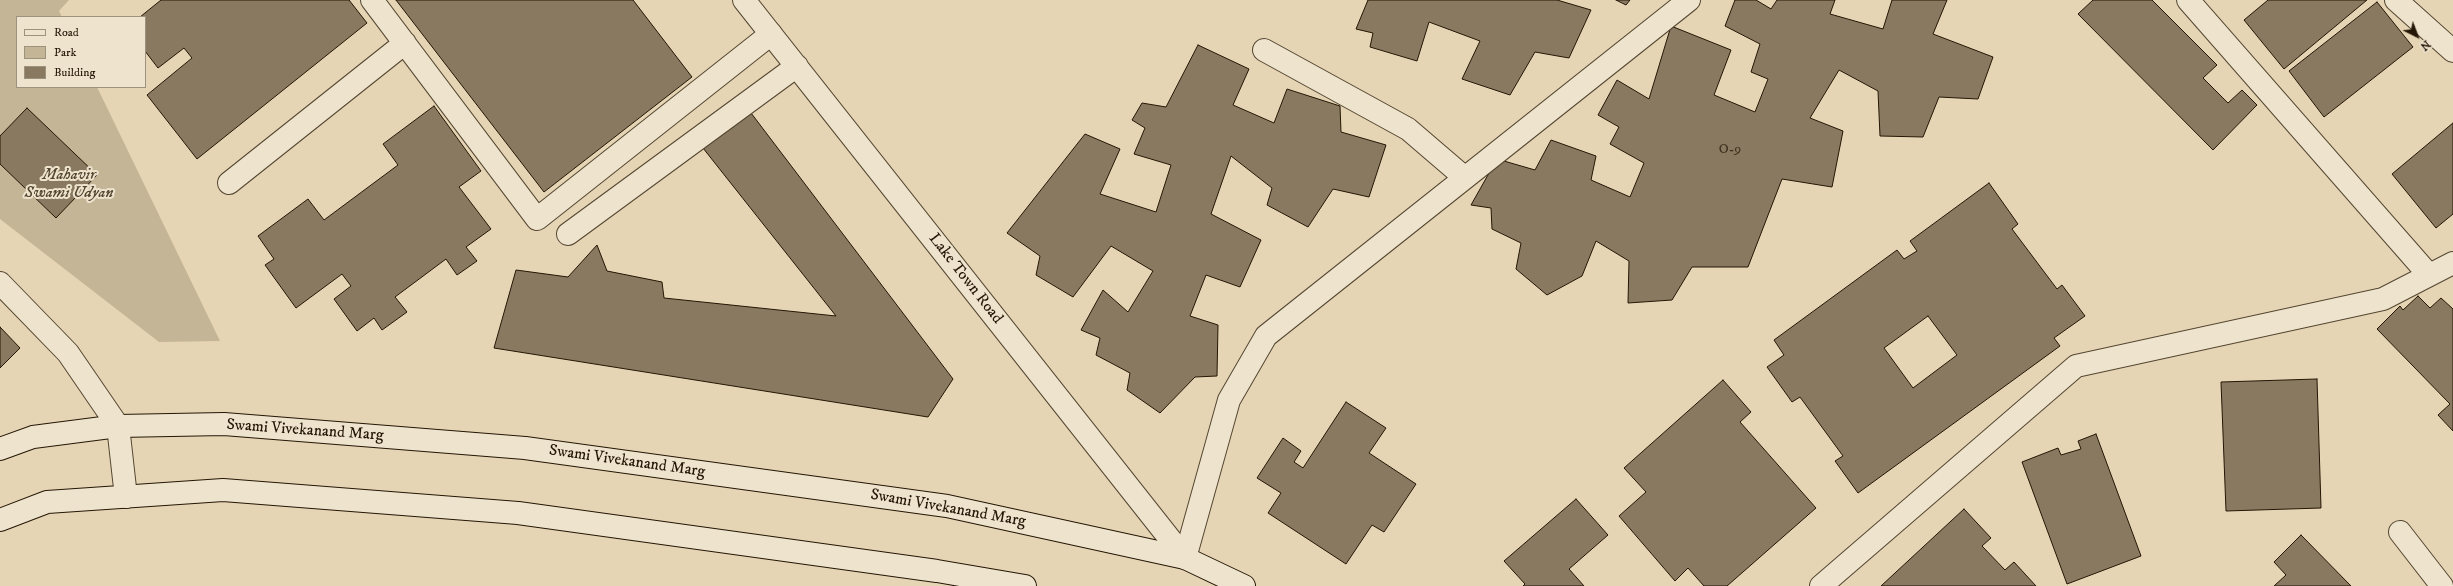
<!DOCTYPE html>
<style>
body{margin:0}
#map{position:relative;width:2453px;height:586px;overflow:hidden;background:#e5d5b4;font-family:"IM FELL DW Pica",serif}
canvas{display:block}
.legend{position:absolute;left:16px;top:16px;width:130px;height:72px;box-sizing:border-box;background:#eee4ce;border:1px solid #9d927e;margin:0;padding:5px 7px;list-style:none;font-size:12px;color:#241605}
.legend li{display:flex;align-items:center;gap:8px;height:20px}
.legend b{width:20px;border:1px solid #9d927e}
.north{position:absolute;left:2397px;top:16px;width:40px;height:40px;-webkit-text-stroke:3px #eee4ce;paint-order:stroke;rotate:138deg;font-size:11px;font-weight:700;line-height:16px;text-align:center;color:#241605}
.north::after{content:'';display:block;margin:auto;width:14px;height:18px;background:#241605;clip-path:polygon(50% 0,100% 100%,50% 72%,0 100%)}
</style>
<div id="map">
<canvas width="2453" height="586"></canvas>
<ul class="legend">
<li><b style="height:5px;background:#eee4ce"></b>Road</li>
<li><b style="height:11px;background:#c4b596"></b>Park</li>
<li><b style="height:11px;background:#887960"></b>Building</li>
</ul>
<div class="north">N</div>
</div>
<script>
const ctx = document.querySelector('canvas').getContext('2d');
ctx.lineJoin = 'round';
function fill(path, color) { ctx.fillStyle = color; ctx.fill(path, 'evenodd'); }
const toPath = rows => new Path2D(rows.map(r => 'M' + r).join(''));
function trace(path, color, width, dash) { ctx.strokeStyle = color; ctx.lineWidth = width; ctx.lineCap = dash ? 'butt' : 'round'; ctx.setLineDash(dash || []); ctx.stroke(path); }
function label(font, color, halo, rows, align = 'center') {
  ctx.font = font + ' "IM FELL DW Pica",serif'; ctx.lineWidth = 4; ctx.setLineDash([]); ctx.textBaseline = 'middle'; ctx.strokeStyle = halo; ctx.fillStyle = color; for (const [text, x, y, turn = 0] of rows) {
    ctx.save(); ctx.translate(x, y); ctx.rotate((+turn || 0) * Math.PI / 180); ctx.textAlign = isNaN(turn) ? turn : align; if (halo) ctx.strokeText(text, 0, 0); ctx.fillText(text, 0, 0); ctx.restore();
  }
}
fill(toPath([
 [0,0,69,0,59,11,62,17,17,17,17,87,97,87,220,341,159,342,0,219]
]), '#c4b596');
const building = toPath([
 [161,0,349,0,367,23,197,159,147,95,192,58,184,48,158,68,145,51,145,17,140,17,161,0],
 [396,0,633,0,692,77,544,192,396,0],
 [1368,0,1557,0,1591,10,1569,58,1535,52,1510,95,1462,79,1480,41,1429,22,1417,61,1370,47,1373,33,1356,29,1368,0],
 [1616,0,1630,0,1626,5,1616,0],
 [1735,0,1756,0,1771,9,1777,0,1835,0,1830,14,1883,29,1892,0,1947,0,1933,34,1993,57,1978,99,1939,97,1923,137,1880,136,1878,91,1839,70,1810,118,1843,131,1832,187,1782,179,1748,267,1692,267,1672,300,1628,303,1629,261,1596,241,1582,276,1547,295,1516,269,1521,243,1492,229,1491,208,1471,205,1497,159,1535,170,1551,140,1596,156,1591,180,1630,197,1644,163,1610,144,1619,127,1598,115,1617,80,1649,99,1671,26,1731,50,1714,95,1755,112,1768,79,1751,72,1760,44,1725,26,1735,0],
 [2093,0,2152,0,2217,65,2203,78,2228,103,2242,90,2257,105,2213,150,2078,14,2093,0],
 [2268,0,2367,0,2284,69,2244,20,2268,0],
 [2377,2,2413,47,2324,117,2289,71,2377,2],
 [1198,45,1249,69,1233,105,1274,123,1287,89,1340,106,1341,132,1386,145,1369,197,1333,189,1308,227,1267,205,1272,188,1231,156,1211,214,1261,240,1240,287,1206,275,1190,316,1218,325,1217,376,1195,377,1160,413,1127,390,1130,373,1096,355,1100,338,1081,330,1103,290,1128,312,1153,271,1111,246,1073,297,1036,275,1040,256,1007,233,1085,134,1120,149,1100,194,1156,212,1171,165,1134,154,1145,128,1132,120,1142,103,1166,107,1198,45],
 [434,106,481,171,459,187,491,229,466,247,477,261,457,275,446,259,395,297,407,312,382,330,374,318,357,331,334,299,351,286,342,274,296,308,265,265,274,259,258,236,308,199,324,220,398,165,383,144,434,106],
 [27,108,97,175,56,218,0,164,0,136,27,108],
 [748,109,953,379,928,417,494,348,516,270,568,277,597,245,607,271,662,282,664,298,836,316,699,143,748,109],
 [2453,123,2453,214,2436,228,2392,174,2453,123],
 [1989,183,2018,224,2012,229,2057,289,2062,285,2085,316,2054,338,2060,346,1858,493,1835,461,1843,456,1800,397,1792,402,1767,367,1784,355,1774,340,1897,250,1904,259,1917,251,1910,241,1989,183],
 [1928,316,1957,355,1913,388,1884,348,1928,316],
 [2418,296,2430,308,2441,298,2453,309,2453,431,2438,415,2450,404,2377,329,2400,306,2403,310,2418,296],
 [0,327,20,348,0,368,0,327],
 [2317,379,2321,508,2226,511,2221,382,2317,379],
 [1723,380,1751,412,1740,422,1816,508,1727,586,1704,586,1688,568,1675,581,1619,516,1646,492,1624,468,1723,380],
 [1346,402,1386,428,1369,453,1416,484,1384,532,1372,525,1346,564,1268,513,1281,493,1257,478,1283,438,1301,451,1294,462,1303,468,1346,402],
 [2096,434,2141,556,2067,584,2022,462,2058,448,2061,455,2081,449,2078,441,2096,434],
 [1576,499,1608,535,1569,569,1584,586,1523,586,1525,584,1504,561,1576,499],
 [1964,509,1991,538,1982,546,2005,570,2014,562,2036,586,1881,586,1964,509],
 [2301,535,2351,586,2274,586,2286,575,2274,562,2301,535]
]);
fill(building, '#887960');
trace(building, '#241605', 1);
const service = toPath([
 [372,0,537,219,771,34],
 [1264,50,1408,129,1464,177],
 [229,183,405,43],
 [2400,532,2442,586],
 [1185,558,1229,400,1266,336,1689,0]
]);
const minor = toPath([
 [744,0,1185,558],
 [2188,0,2429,275],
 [2396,0,2453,51],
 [568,234,797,66],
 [0,283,68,353,118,426,126,497],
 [1821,586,2076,366,2383,299,2453,263]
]);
const secondary = toPath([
 [0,449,33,437,118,426,224,424,525,448,947,506,1185,558,1244,586],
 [0,520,47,502,223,490,518,513,937,571,1025,586]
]);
trace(service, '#544631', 24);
trace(minor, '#544631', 24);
trace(secondary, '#241605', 24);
trace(service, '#eee4ce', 22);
trace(minor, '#eee4ce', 22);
trace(secondary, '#eee4ce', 22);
label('14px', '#3d2f1c', null, [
 ["O-9",1730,150]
]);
label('italic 16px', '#544630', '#eee4ce', [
 ["Mahavir",69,176],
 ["Swami Udyan",69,194]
]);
label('16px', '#241605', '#eee4ce', [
 ["Lake Town Road",965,279,52],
 ["Swami Vivekanand Marg",305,431,4],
 ["Swami Vivekanand Marg",627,462,8],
 ["Swami Vivekanand Marg",948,509,10]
]);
</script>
